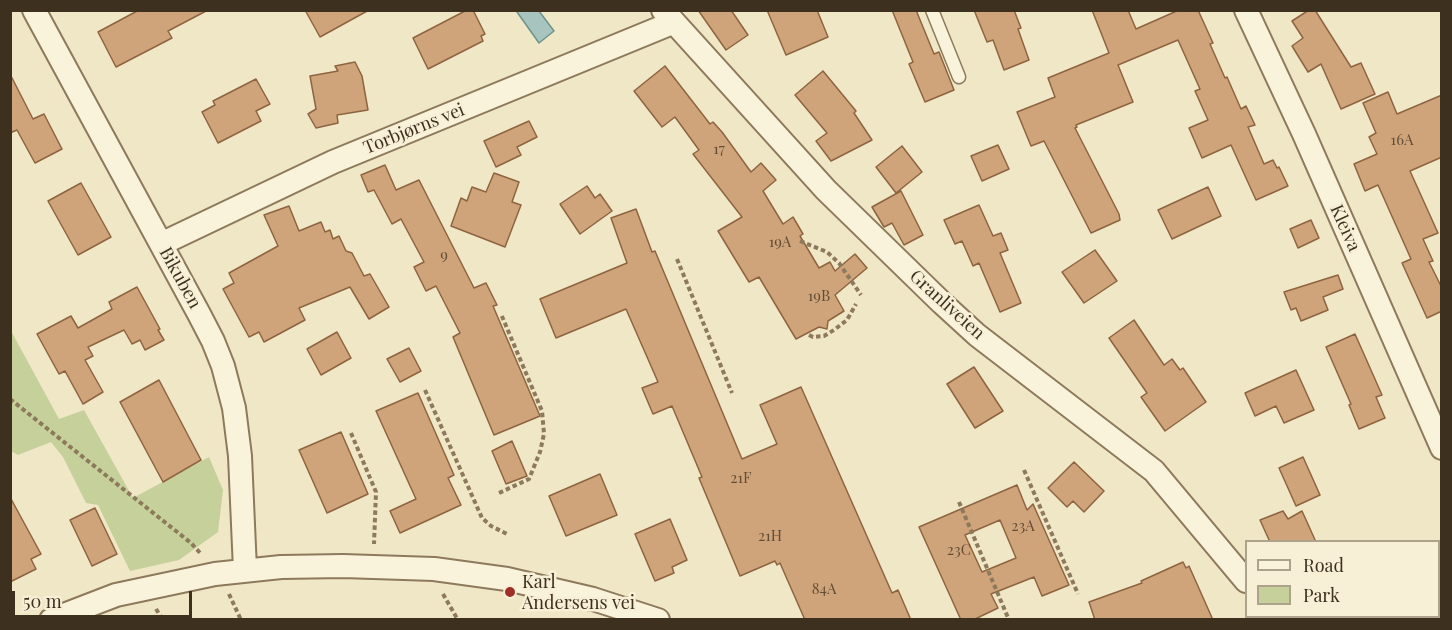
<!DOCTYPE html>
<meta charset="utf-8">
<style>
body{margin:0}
#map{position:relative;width:1452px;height:630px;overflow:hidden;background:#f0e7c7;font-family:"Playfair Display",serif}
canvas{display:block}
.frame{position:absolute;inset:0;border:12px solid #3d301f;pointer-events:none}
.legend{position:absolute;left:1245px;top:540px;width:195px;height:78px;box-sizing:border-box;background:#f7f0d7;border:2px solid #ada38d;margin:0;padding:8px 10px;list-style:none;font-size:18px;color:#3d301f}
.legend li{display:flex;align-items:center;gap:12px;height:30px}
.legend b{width:30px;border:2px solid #ada38d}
.scale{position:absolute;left:12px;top:591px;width:180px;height:27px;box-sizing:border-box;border:3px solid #3d301f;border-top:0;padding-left:8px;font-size:18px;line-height:21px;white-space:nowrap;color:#3d301f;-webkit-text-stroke:4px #f7f0d7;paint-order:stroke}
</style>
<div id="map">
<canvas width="1452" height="630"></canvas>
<div class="frame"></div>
<ul class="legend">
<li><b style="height:8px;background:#faf3db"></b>Road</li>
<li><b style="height:16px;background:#c6d09a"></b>Park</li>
</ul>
<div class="scale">50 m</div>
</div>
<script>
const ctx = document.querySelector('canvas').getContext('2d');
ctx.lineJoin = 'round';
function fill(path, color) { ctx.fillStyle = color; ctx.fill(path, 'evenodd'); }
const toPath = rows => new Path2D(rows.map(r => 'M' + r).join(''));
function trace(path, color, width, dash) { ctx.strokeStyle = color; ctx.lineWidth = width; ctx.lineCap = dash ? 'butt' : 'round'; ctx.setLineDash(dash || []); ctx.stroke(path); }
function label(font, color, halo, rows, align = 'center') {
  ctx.font = font + ' "Playfair Display",serif'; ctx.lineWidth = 5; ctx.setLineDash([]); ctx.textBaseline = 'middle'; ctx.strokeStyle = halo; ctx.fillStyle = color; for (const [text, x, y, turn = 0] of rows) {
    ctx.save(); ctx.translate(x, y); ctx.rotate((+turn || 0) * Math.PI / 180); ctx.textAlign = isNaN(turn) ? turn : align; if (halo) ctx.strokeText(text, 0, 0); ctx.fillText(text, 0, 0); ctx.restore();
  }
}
fill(toPath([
 [10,329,59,419,84,410,133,498,209,457,223,490,218,532,179,560,130,571,98,505,86,503,63,457,51,442,18,455,11,451]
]), '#c6d09a');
const water = toPath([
 [518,11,539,11,554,31,539,43,517,12,518,11]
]);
fill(water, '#a8c4be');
trace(water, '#6e938c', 1.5);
const building = toPath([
 [139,10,208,10,168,31,172,38,116,67,98,32,139,10],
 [305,10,369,10,320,37,305,10],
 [467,10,473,10,485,34,481,36,483,41,428,69,413,38,467,10],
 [698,10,731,10,748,35,726,50,698,10],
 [767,10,817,10,828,37,786,55,767,10],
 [892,10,916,10,934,54,939,52,954,90,925,102,909,64,913,62,892,10],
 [974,10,1014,10,1021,28,1018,29,1029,60,1004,70,993,40,987,42,974,10],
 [1092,10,1128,10,1136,29,1179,10,1198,10,1213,43,1210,44,1225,78,1227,77,1241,109,1246,106,1255,125,1248,127,1264,164,1273,160,1277,168,1279,167,1288,186,1256,200,1231,145,1202,158,1189,128,1208,120,1195,91,1200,89,1178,40,1118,65,1133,102,1076,125,1077,127,1075,128,1119,214,1120,220,1091,233,1044,141,1031,146,1017,112,1055,97,1048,78,1109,53,1092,10],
 [1309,10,1315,10,1351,67,1361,63,1375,94,1341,109,1321,64,1308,72,1292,46,1303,38,1292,21,1309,10],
 [355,62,362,76,368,110,337,115,338,123,316,128,308,114,316,109,310,76,338,71,335,66,355,62],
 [665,66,710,124,713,122,722,132,751,172,761,163,776,180,763,191,783,224,793,217,803,234,800,236,819,268,830,262,835,271,855,254,867,268,835,295,844,311,828,321,827,329,819,327,796,339,759,277,749,282,718,231,742,217,693,154,699,150,675,117,662,127,634,91,665,66],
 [823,71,856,111,854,113,872,140,831,161,816,141,827,133,795,95,823,71],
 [10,74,33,119,44,114,62,149,35,163,17,130,10,133,10,74],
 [256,79,270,104,256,111,261,121,218,143,202,112,215,105,213,101,256,79],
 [1388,92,1397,114,1442,95,1442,157,1410,171,1438,233,1423,239,1433,261,1429,262,1442,288,1442,311,1427,318,1402,263,1411,259,1378,185,1365,191,1354,164,1377,154,1369,137,1376,133,1363,103,1388,92],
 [529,121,537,137,517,147,521,155,496,167,484,141,529,121],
 [998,145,1009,169,982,181,971,156,998,145],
 [902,146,922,172,896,193,876,167,902,146],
 [385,165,396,190,419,180,474,288,486,283,497,305,493,306,540,416,494,435,453,337,460,333,436,286,426,291,414,267,424,262,401,219,392,224,374,190,368,192,361,175,385,165],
 [494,173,519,182,512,202,521,205,505,247,451,226,461,198,467,201,472,187,486,192,494,173],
 [81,183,111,237,78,255,48,201,81,183],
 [587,186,595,198,600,194,612,211,580,234,560,204,587,186],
 [1208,187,1221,216,1172,239,1158,210,1208,187],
 [901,191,923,235,904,245,892,223,884,227,872,207,901,191],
 [979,205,993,236,1001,233,1008,250,1000,253,1021,303,1000,312,979,263,973,266,962,241,955,244,944,220,979,205],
 [289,206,299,231,321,222,325,232,330,230,333,239,339,236,346,251,352,253,364,276,370,274,389,307,369,319,350,287,299,308,305,320,264,342,259,332,249,337,223,289,234,283,229,273,278,246,264,215,289,206],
 [636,209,652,252,655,251,742,459,777,444,760,405,801,387,892,593,898,590,911,620,805,620,780,563,777,565,775,561,740,576,699,478,702,477,672,406,653,414,642,388,658,382,626,309,556,338,540,299,627,263,611,218,636,209],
 [1311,220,1319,238,1298,248,1290,229,1311,220],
 [1095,250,1117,281,1084,303,1062,272,1095,250],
 [1338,275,1343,289,1323,297,1328,310,1301,321,1296,308,1291,310,1284,292,1338,275],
 [137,287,160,329,158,330,164,340,145,350,140,340,132,344,124,330,88,347,93,356,85,360,103,392,83,404,65,371,59,374,37,334,71,316,78,328,112,309,109,302,137,287],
 [1134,320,1164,365,1172,359,1180,370,1183,368,1206,402,1165,431,1141,397,1147,393,1109,338,1134,320],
 [337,332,351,358,321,375,307,349,337,332],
 [1355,334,1382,395,1376,397,1385,418,1359,429,1349,405,1351,404,1326,347,1355,334],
 [409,348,421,371,400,382,387,359,409,348],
 [974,367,1003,411,975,428,947,384,974,367],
 [1296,370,1314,410,1284,423,1276,406,1255,416,1245,393,1296,370],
 [159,380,201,460,163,482,120,402,159,380],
 [418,393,454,475,448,478,461,505,400,533,390,511,416,499,376,411,418,393],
 [341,432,368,494,327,513,299,450,341,432],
 [512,441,527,476,506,484,492,451,512,441],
 [1303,457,1320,495,1296,506,1279,468,1303,457],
 [1074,462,1104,491,1084,512,1073,501,1067,507,1048,488,1074,462],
 [600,474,617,515,566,536,549,496,600,474],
 [1017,485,1027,510,1033,504,1069,585,1042,596,1034,577,991,594,998,608,973,620,961,620,919,527,1017,485],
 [1000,520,1016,558,982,572,965,535,1000,520],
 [10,497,41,554,31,559,36,569,10,582,10,497],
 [95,508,117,554,92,566,70,520,95,508],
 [1283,511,1288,519,1302,511,1316,542,1270,542,1260,520,1283,511],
 [670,519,687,560,672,567,674,573,655,581,635,534,670,519],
 [1183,562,1186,568,1189,566,1213,620,1095,620,1089,602,1142,583,1141,581,1183,562]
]);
fill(building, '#d0a47b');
trace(building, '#8e6440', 1.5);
const service = toPath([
 [932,10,959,77]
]);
const minor = toPath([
 [34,10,199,314,213,341,223,366,234,408,240,456,245,570],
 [663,10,826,190,942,303,977,335,1154,471,1246,581],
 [1246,10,1304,134,1442,448],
 [161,244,333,162,672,23],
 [1271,616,1273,620],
 [51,620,116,595,215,574,281,567,343,566,434,569,507,579,593,599,658,620]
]);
trace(service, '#8d795b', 15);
trace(minor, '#8d795b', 26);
trace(toPath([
 [800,241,827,252,839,263,861,295],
 [677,259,732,393],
 [809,335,813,337,824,336,834,330,847,320,856,304],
 [425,390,482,518,491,526,507,534],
 [10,399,191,543,201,554],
 [351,433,376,492,374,544],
 [1024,470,1078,594],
 [499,493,529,479,540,452,544,434,542,411,501,314],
 [959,502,1009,620],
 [229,594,241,620],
 [443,594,458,620],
 [156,609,163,620]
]), '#8d795b', 4, [4.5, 3]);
trace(service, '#faf3db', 12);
trace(minor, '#faf3db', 22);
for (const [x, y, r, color] of [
 [510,592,6,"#9f2f28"]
]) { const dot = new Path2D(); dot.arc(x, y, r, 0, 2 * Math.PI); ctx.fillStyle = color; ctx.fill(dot); trace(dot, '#f7f0d7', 2); }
label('15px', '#624d36', null, [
 ["16A",1402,140],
 ["17",719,149],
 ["19A",780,242],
 ["9",444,255],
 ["19B",819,296],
 ["21F",741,478],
 ["23A",1023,526],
 ["21H",770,536],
 ["23C",959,550],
 ["84A",824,589]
]);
label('18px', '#3d301f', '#f7f0d7', [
 ["Torbjørns vei",414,129,-22],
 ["Kleiva",1345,228,66],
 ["Bikuben",180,278,61],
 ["Granliveien",947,305,42]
]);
label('18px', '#3d301f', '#f7f0d7', [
 ["Karl",522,582],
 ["Andersens vei",522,603]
], 'left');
</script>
